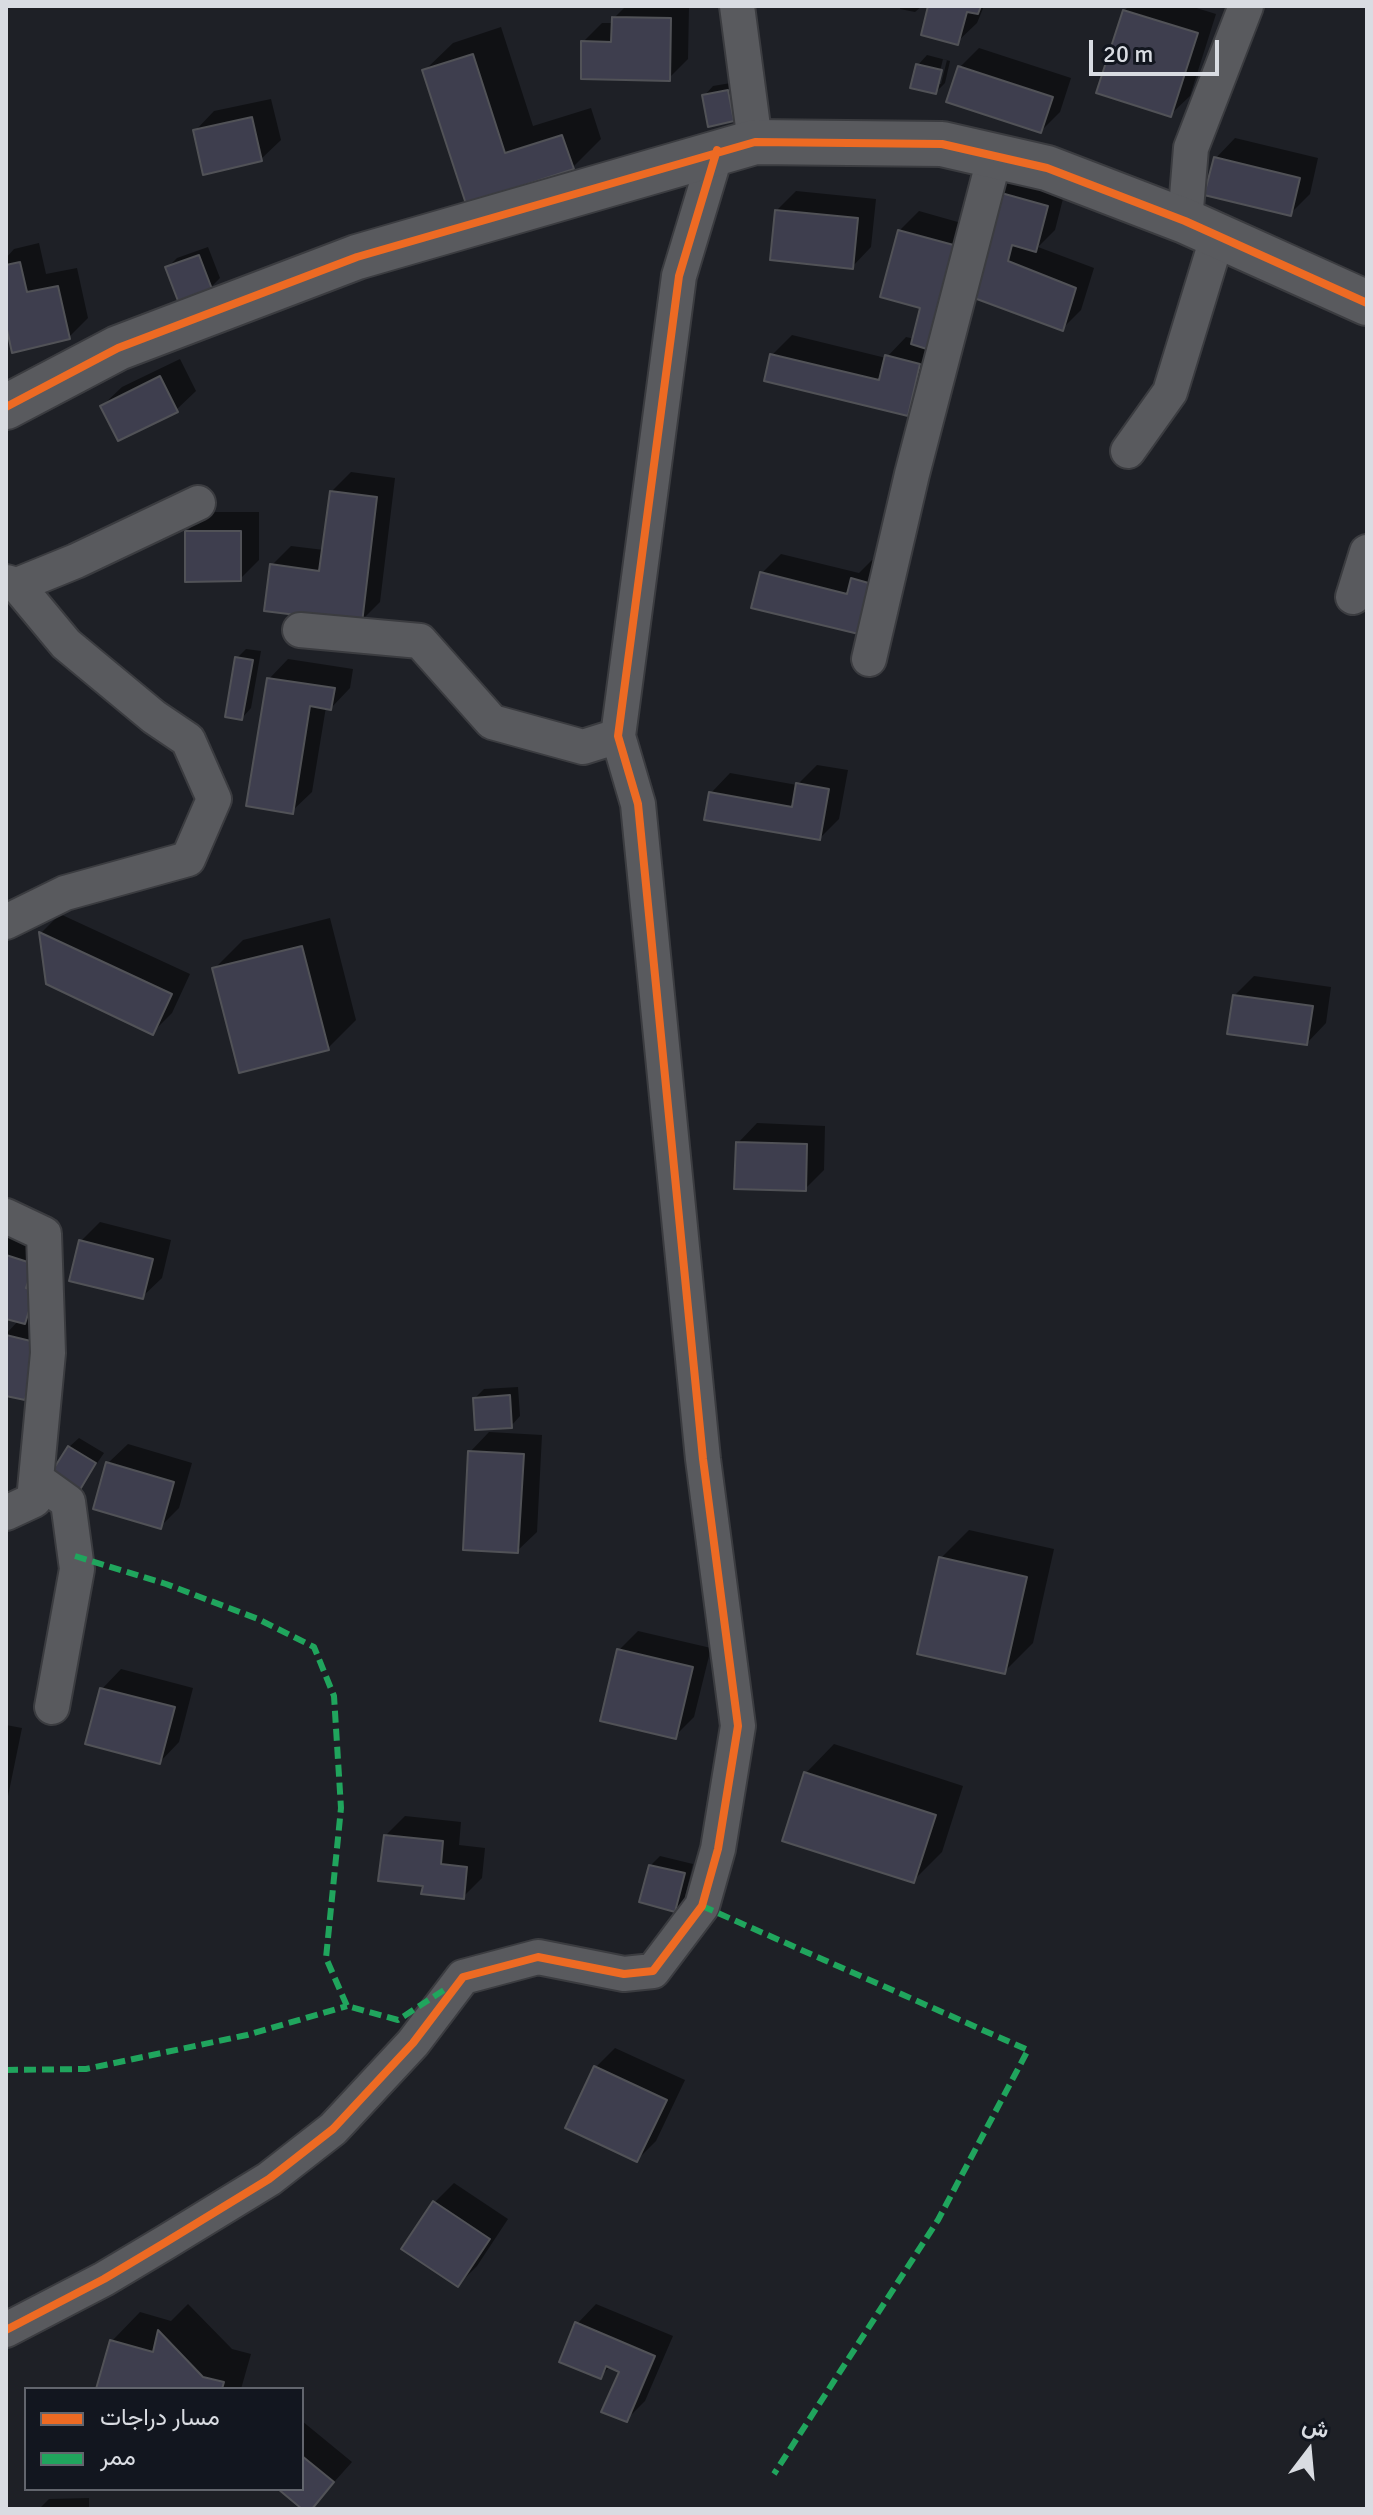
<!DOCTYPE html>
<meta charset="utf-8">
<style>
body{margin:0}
#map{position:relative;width:1373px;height:2515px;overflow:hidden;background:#1e2026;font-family:Signika,Vazirmatn,sans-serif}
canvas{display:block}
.frame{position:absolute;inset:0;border:8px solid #d9dce2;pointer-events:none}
.legend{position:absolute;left:24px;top:2387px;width:280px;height:104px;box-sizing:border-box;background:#12161f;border:2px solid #62656d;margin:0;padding:10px 14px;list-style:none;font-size:24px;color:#d9dce2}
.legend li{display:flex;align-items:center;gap:16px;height:40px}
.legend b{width:40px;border:2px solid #62656d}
.north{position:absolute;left:1269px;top:2411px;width:80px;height:80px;-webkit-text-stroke:6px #12161f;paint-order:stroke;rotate:16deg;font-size:22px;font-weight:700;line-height:32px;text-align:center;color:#d9dce2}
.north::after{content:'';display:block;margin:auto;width:28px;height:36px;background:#d9dce2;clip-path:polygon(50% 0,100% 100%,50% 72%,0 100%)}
.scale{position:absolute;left:1089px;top:40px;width:130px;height:36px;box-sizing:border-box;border:4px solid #d9dce2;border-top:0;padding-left:10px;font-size:24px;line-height:28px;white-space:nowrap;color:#d9dce2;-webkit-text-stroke:6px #12161f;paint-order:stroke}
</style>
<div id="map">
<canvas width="1373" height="2515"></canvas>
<div class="frame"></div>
<ul class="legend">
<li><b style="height:10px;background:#ed6a23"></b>مسار دراجات</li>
<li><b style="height:10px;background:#20a55d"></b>ممر</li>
</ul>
<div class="north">ش</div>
<div class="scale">20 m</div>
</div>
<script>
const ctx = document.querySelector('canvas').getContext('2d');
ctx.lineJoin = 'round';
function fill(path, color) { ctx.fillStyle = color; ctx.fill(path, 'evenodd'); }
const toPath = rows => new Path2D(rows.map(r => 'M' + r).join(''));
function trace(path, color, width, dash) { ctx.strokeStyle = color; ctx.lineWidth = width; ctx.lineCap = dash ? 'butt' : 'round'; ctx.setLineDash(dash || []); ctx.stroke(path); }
fill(toPath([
 [626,6,689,6,688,59,669,78,583,42,602,23,614,23,614,18],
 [900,6,922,6,915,12,900,9],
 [930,6,984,6,977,23,957,42],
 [1129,6,1190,6,1216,14,1190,96,1170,115,1124,11],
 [501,27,533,126,591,108,601,139,573,167,467,201,424,71,453,43],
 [979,48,1071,78,1060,112,1041,131,960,67],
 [927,55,950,61,945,83,936,92,918,65],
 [943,59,947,60,941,84,937,84],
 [737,82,742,110,733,120,704,96,713,86],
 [271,99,281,140,261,159,195,131,214,111],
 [1235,138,1318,158,1310,194,1291,213,1216,158],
 [1015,173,1066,187,1055,230,1038,247,1094,268,1081,310,1062,329,968,294,996,192],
 [796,191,876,199,871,247,852,267,777,210],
 [919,211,979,228,926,394,907,414,772,355,792,335,886,358,906,337,915,339,923,306,899,231],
 [39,243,46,274,77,268,88,318,69,337,6,320,6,258,14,249],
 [208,247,220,278,211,287,168,267,177,258],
 [180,359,196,391,176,410,102,406,122,387],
 [351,472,395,478,380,602,361,621,272,565,291,546,324,550,331,492],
 [206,512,259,512,259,560,240,579,187,531],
 [781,554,859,573,872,560,897,566,886,614,762,573],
 [246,649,261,651,251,708,242,718,237,658],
 [288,659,353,669,350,688,331,708,326,707,312,792,292,811,269,679],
 [817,765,848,770,839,819,820,838,711,793,730,773,797,785],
 [60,914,190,974,172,1013,153,1032,48,983,42,932],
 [330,918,356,1020,328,1048,214,969,243,940],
 [1254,976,1331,987,1326,1023,1307,1043,1234,996],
 [757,1123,825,1126,824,1170,805,1189,738,1143],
 [6,1218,61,1235,53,1260,52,1293,29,1317,57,1324,43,1379,24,1398,6,1394,6,1334,19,1320,6,1316],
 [100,1222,171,1240,162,1278,142,1297,81,1241],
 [518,1387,520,1416,511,1426,475,1398,484,1389],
 [489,1432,542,1435,537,1532,517,1551,470,1452],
 [79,1438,104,1453,78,1491,69,1447],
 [128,1444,192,1463,179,1508,160,1527,108,1463],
 [969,1530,1054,1549,1033,1643,1004,1672,941,1558],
 [638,1631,711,1648,694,1717,675,1736,619,1650],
 [121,1669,193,1688,179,1742,160,1762,102,1689],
 [6,1725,22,1728,6,1806],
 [834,1744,963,1786,942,1852,913,1881,806,1773],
 [405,1816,461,1822,459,1845,485,1848,482,1878,463,1897,425,1884,386,1835],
 [660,1856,693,1864,684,1901,675,1910,650,1866],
 [615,2048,685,2080,656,2141,637,2160,596,2067],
 [454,2183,508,2219,477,2266,458,2285,435,2202],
 [188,2304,232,2349,251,2354,241,2389,98,2389,112,2341,140,2312,171,2321],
 [596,2304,673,2336,645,2401,626,2420,621,2371,611,2366,600,2376,577,2324],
 [302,2421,352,2462,310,2509,281,2489,302,2489],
 [89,2498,89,2509,39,2509,49,2499]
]), '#0007');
const building = toPath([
 [928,6,981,6,978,14,967,12,958,45,921,35,928,6],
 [1123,10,1198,33,1171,117,1096,93,1123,10],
 [612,17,671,18,670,81,581,79,581,41,611,42,612,17],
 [473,54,505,153,562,135,574,169,466,204,422,70,473,54],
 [916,64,942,70,936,94,910,88,916,64],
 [958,66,1053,97,1041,133,946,102,958,66],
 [728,90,734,121,708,127,702,95,728,90],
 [252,117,262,161,203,175,193,130,252,117],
 [1214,157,1300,178,1291,216,1204,195,1214,157],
 [994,191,1048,206,1036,252,1012,245,1008,261,1076,288,1063,331,966,295,994,191],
 [775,210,858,218,853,269,770,260,775,210],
 [898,230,961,247,933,351,911,344,920,308,880,297,898,230],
 [199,255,212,289,178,301,165,267,199,255],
 [20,262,27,292,58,286,70,339,12,353,6,325,6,265,20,262],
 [770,354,879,380,885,355,920,364,908,416,764,381,770,354],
 [160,376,178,412,118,441,100,406,160,376],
 [330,491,377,497,362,623,264,611,270,564,319,571,330,491],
 [185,531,241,531,241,581,185,582,185,531],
 [760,572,847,594,851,578,879,586,867,636,751,608,760,572],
 [235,657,253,660,242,720,225,717,235,657],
 [267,678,335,688,331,710,310,706,293,814,246,806,267,678],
 [796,783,829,789,820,840,704,820,709,792,792,807,796,783],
 [39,932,172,994,153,1035,46,984,39,932],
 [302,946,329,1050,239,1073,212,968,302,946],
 [1233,995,1313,1006,1307,1045,1227,1034,1233,995],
 [736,1142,807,1144,806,1191,734,1189,736,1142],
 [79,1240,153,1259,143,1299,69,1281,79,1240],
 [6,1255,34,1264,26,1288,35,1291,25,1324,6,1319,6,1255],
 [6,1335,39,1343,25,1400,6,1396,6,1335],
 [510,1395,512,1428,475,1430,473,1398,510,1395],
 [68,1446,96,1463,78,1493,49,1476,68,1446],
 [468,1451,524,1454,518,1553,463,1550,468,1451],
 [106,1462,174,1482,161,1529,93,1509,106,1462],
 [939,1557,1027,1577,1005,1674,917,1654,939,1557],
 [617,1649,693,1667,676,1739,600,1721,617,1649],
 [100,1688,175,1707,160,1764,85,1744,100,1688],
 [804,1772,936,1815,914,1883,782,1841,804,1772],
 [384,1835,443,1841,441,1864,467,1867,464,1899,421,1894,423,1886,378,1881,384,1835],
 [649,1865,685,1873,675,1912,639,1902,649,1865],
 [594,2066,667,2100,637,2162,565,2128,594,2066],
 [433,2201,490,2239,458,2287,401,2249,433,2201],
 [575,2322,655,2356,627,2422,601,2412,619,2372,606,2366,601,2379,559,2362,575,2322],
 [158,2330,203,2377,224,2382,222,2389,96,2389,110,2340,153,2352,158,2330],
 [302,2456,334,2482,312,2509,302,2509,278,2489,302,2489,302,2456]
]);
fill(building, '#3e3e4e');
trace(building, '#515257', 2);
const minor = toPath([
 [737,6,755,142],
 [1185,221,1191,148,1246,6],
 [1128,451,1170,392,1218,235],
 [6,582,17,585,76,561,198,503],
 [1353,597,1367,552],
 [300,630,420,641,492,722,583,747,618,736],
 [869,659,912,474,995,155],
 [6,922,65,893,188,859,214,799,188,740,154,717,66,644,17,585],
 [6,1216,44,1234,48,1353,34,1500,6,1513],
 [36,1479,68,1502,77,1569,52,1707],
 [6,2330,104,2279,166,2242,269,2179,333,2129,413,2043,463,1977,538,1957,624,1974,653,1971,702,1906,718,1849,738,1726,703,1459,638,804,618,736,679,276,717,150]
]);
const tertiary = toPath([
 [6,407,118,348,357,257,755,142,942,144,1047,168,1185,221,1367,303]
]);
trace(minor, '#3b3c40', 38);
trace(tertiary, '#3b3c40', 48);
trace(minor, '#595a5e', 34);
trace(tertiary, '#595a5e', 44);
trace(toPath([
 [75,1556,166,1584,258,1619,314,1647,334,1696,341,1808,326,1958,347,2006,398,2020,447,1988],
 [702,1906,1028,2050,938,2220,774,2474],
 [6,2070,86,2069,247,2035,347,2006]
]), '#20a55d', 6, [12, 6]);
trace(toPath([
 [6,407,118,348,357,257,755,142,942,144,1047,168,1185,221,1367,303],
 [6,2330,104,2279,166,2242,269,2179,333,2129,413,2043,463,1977,538,1957,624,1974,653,1971,702,1906,718,1849,738,1726,703,1459,638,804,618,736,679,276,717,150]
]), '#ed6a23', 8);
</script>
